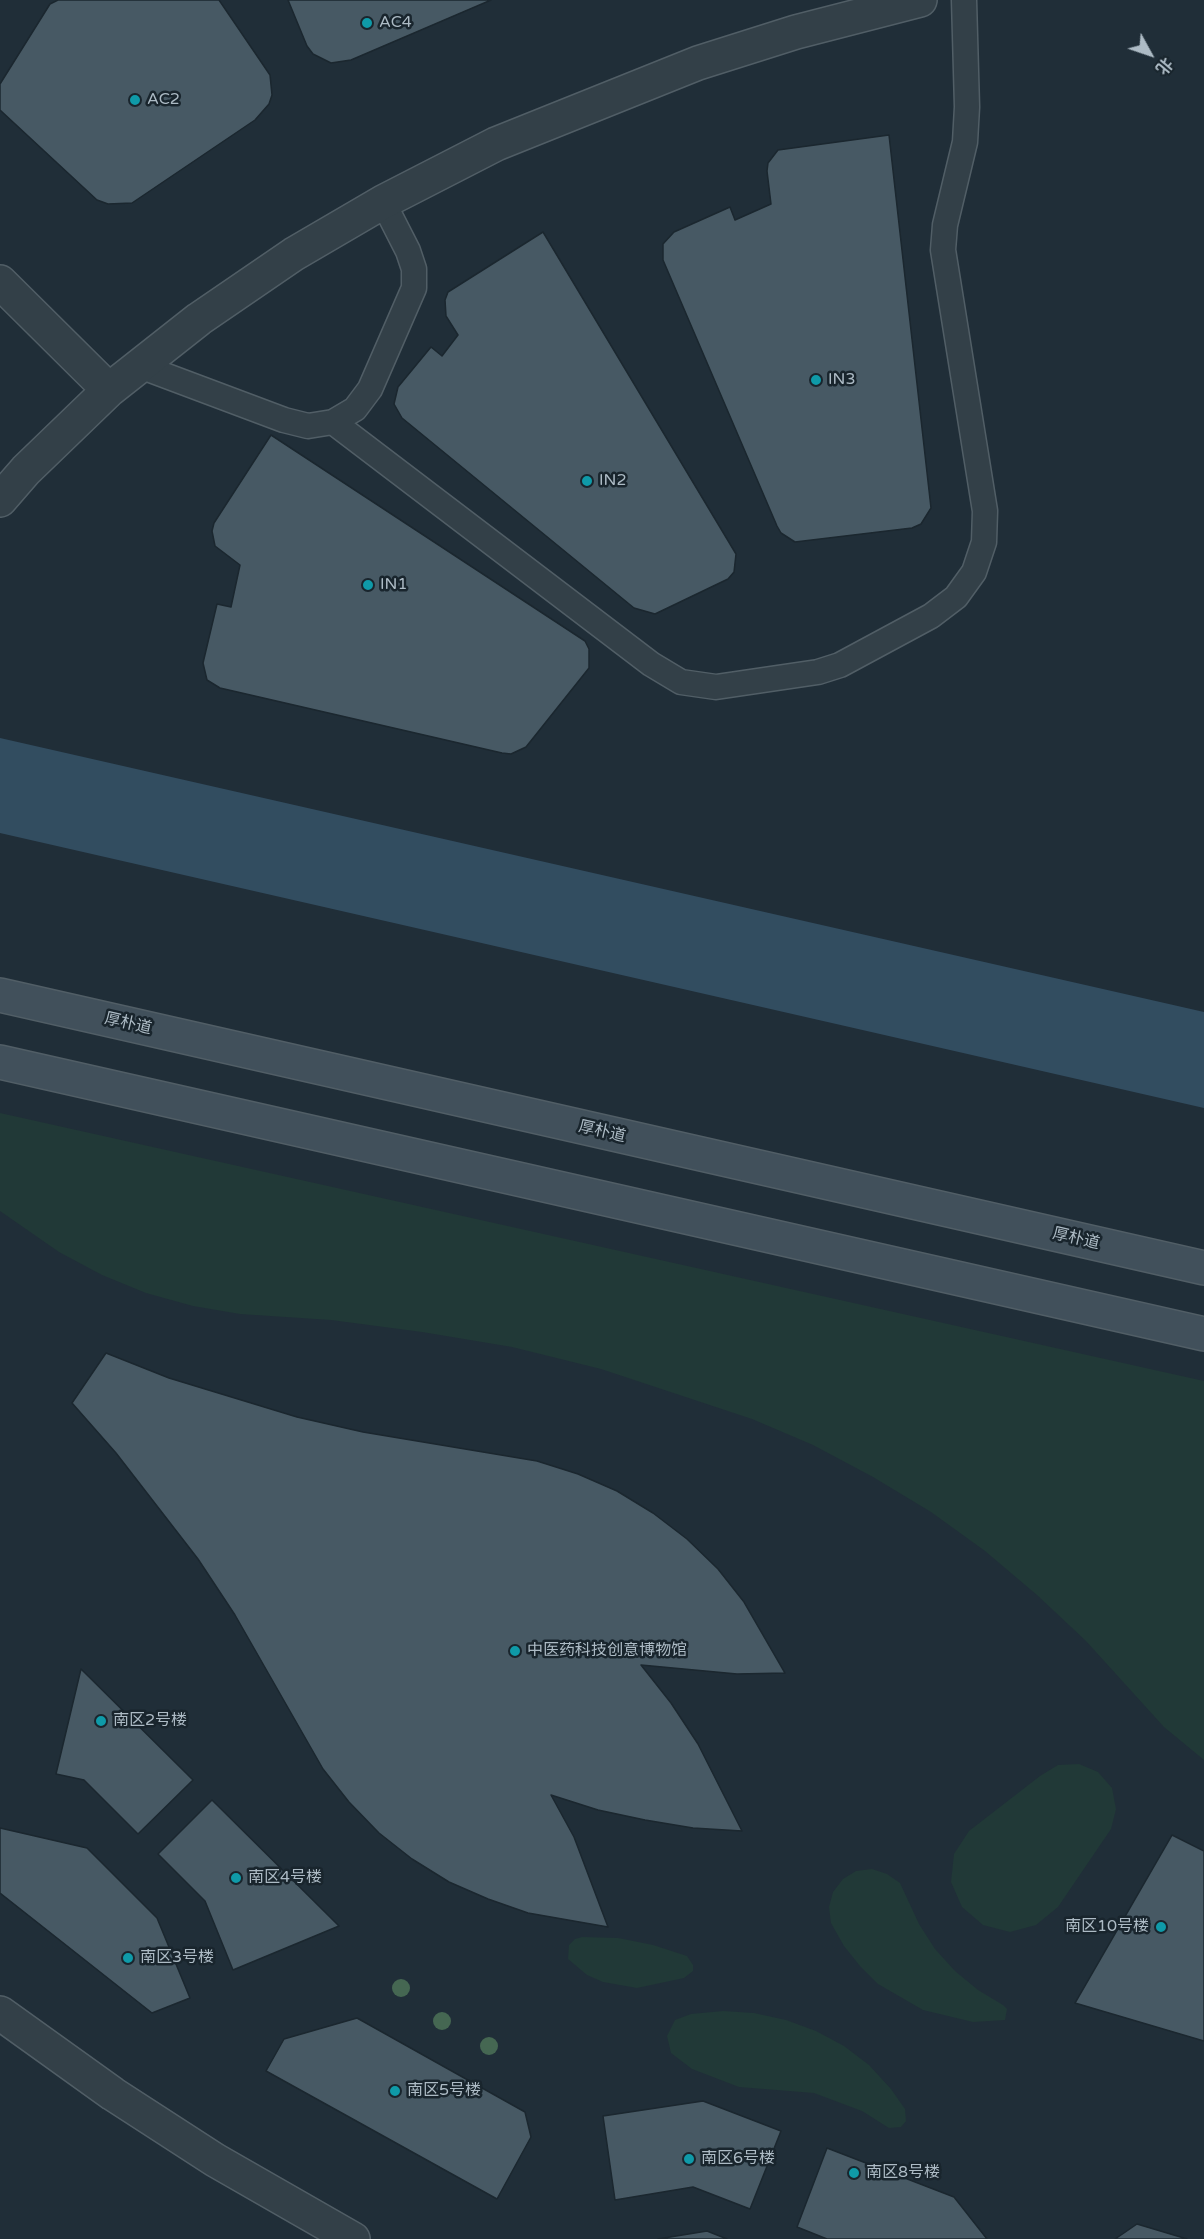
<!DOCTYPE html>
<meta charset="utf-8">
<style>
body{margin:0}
#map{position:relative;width:1204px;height:2239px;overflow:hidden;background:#202e38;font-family:"Varela Round","Noto Sans SC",sans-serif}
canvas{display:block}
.north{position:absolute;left:1120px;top:24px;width:60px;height:60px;-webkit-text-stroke:4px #19252d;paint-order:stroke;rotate:130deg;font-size:16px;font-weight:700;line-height:24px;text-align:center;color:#adbbc5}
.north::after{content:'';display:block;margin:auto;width:21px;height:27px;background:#adbbc5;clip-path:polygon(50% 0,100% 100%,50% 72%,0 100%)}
</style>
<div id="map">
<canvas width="1204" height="2239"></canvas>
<div class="north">北</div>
</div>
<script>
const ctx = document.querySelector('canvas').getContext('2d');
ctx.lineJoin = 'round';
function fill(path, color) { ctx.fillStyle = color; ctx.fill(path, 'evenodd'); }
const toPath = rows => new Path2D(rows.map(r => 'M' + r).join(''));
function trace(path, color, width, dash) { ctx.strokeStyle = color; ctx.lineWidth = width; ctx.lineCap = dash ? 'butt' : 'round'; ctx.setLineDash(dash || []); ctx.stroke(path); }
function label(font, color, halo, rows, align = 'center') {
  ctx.font = font + ' "Varela Round","Noto Sans SC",sans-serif'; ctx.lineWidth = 5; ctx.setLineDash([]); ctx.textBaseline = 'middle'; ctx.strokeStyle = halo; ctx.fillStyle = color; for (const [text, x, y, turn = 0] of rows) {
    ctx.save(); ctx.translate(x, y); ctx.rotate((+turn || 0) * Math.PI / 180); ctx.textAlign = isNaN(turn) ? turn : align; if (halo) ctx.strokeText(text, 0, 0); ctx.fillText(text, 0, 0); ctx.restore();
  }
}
fill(toPath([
 [0,1113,1204,1381,1204,1760,1164,1727,1086,1641,1037,1595,985,1551,931,1512,873,1477,813,1445,752,1419,601,1369,512,1347,422,1332,331,1320,240,1314,193,1306,146,1293,102,1275,59,1252,0,1211],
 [1079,1764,1098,1772,1112,1788,1116,1809,1111,1829,1058,1907,1036,1925,1010,1932,983,1925,962,1907,951,1882,954,1854,969,1831,1040,1776,1058,1765],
 [872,1869,887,1874,900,1883,919,1924,935,1949,955,1971,978,1990,1003,2005,1007,2009,1005,2020,973,2022,923,2010,878,1984,860,1966,844,1946,831,1923,829,1907,833,1892,843,1879,856,1871],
 [582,1937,618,1938,653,1945,687,1956,693,1965,693,1971,684,1978,637,1988,603,1982,587,1975,568,1959,569,1945,575,1939],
 [723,2011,754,2013,786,2020,816,2031,844,2046,869,2065,891,2089,905,2109,906,2121,901,2127,889,2128,862,2111,814,2093,739,2087,692,2069,671,2053,667,2036,675,2020,691,2014]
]), '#213937');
fill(toPath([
 [0,738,1204,1012,1204,1108,0,833]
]), '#324d60');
const building = toPath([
 [58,0,219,0,270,75,272,95,269,104,255,120,132,203,108,204,97,200,0,110,0,84,50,4,58,0],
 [288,0,491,0,351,60,331,63,313,54,307,46,288,0],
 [889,135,931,508,921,524,912,528,795,542,781,533,777,526,663,260,663,244,674,232,730,207,735,220,771,204,767,171,768,163,778,150,889,135],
 [543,232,736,554,734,572,728,579,655,614,634,608,402,418,394,404,398,387,431,347,442,356,458,335,446,316,445,300,448,292,543,232],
 [271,435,585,641,589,649,589,668,526,747,511,754,502,753,220,688,207,680,203,663,217,604,231,607,240,565,215,546,212,531,214,523,271,435],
 [106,1353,169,1378,297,1417,363,1432,537,1461,578,1474,617,1491,653,1513,687,1539,718,1569,744,1602,785,1673,737,1674,641,1665,671,1703,698,1744,742,1831,693,1828,645,1820,598,1810,551,1795,574,1837,608,1927,528,1913,488,1899,449,1882,412,1859,379,1833,349,1802,323,1769,235,1615,198,1559,116,1453,72,1403,106,1353],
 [81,1669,193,1780,138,1834,84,1780,56,1774,81,1669],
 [212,1800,339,1926,233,1970,205,1901,158,1854,212,1800],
 [0,1828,87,1848,157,1918,190,1998,152,2013,0,1893,0,1828],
 [1172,1835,1204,1851,1204,2041,1075,2003,1172,1835],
 [357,2018,525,2112,531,2137,497,2199,266,2071,284,2039,357,2018],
 [703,2101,781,2131,750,2209,693,2187,615,2200,603,2116,703,2101],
 [827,2148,954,2197,987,2239,827,2239,797,2227,827,2148],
 [1137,2224,1187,2239,1115,2239,1137,2224],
 [707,2231,727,2239,658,2239,707,2231]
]);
fill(building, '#475964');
trace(building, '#1b272f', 1.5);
const lane = toPath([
 [140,366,284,420,308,426,333,422,355,409,370,389,414,288,414,269,408,251,383,202],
 [333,422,651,664,681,682,716,687,818,672,840,665,931,616,956,597,974,572,984,542,985,511,943,250,945,225,965,142,967,107,964,0]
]);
const street = toPath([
 [0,282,109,390],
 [0,500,26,470,109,390,199,319,294,254,383,202,496,144,698,63,796,32,920,0],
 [0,2013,113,2094,215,2160,353,2239]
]);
const secondary = toPath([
 [0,995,1204,1268],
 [0,1062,1204,1334]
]);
trace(lane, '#515e66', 27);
trace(street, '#515e66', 36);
trace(secondary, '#515e66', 36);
trace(lane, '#334048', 24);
trace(street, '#334048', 33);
trace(secondary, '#41505b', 33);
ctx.fillStyle = '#456752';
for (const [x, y] of [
 [401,1988],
 [442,2021],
 [489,2046]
]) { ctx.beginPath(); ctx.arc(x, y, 9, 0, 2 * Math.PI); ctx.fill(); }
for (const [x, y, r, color] of [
 [367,23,6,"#0f9aa8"],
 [135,100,6,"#0f9aa8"],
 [816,380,6,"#0f9aa8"],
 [587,481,6,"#0f9aa8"],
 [368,585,6,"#0f9aa8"],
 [515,1651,6,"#0f9aa8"],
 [101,1721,6,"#0f9aa8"],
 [236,1878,6,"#0f9aa8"],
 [1161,1927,6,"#0f9aa8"],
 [128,1958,6,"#0f9aa8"],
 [395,2091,6,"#0f9aa8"],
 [689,2159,6,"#0f9aa8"],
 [854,2173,6,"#0f9aa8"]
]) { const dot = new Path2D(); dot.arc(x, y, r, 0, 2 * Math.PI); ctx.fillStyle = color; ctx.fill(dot); trace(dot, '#19252d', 2); }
label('16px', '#adbbc5', '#19252d', [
 ["AC4",379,23],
 ["AC2",147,100],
 ["IN3",828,380],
 ["IN2",599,481],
 ["IN1",380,585],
 ["中医药科技创意博物馆",527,1651],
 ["南区2号楼",113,1721],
 ["南区4号楼",248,1878],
 ["南区10号楼",1149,1927,"right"],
 ["南区3号楼",140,1958],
 ["南区5号楼",407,2091],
 ["南区6号楼",701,2159],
 ["南区8号楼",866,2173]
], 'left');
label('16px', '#adbbc5', '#19252d', [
 ["厚朴道",128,1024,13],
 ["厚朴道",602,1132,13],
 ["厚朴道",1076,1239,13]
]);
</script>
